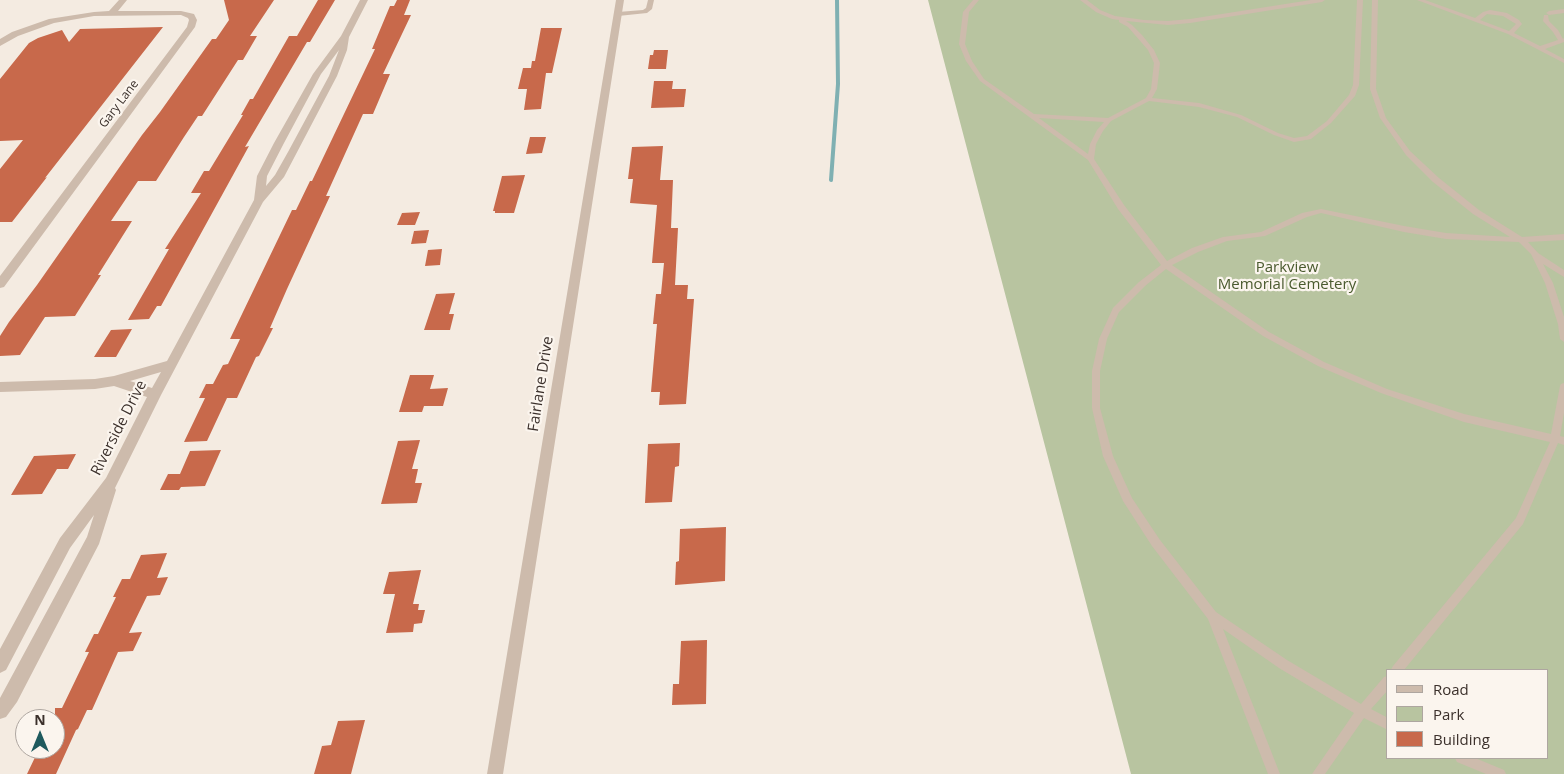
<!DOCTYPE html>
<style>
body{margin:0}
#map{position:relative;width:1564px;height:774px;overflow:hidden;background:#f4ebe1;font-family:"Open Sans",sans-serif}
canvas{display:block}
.legend{position:absolute;left:1386px;top:669px;width:162px;height:90px;box-sizing:border-box;background:#fbf5ee;border:1px solid #aea6a0;margin:0;padding:6px 9px;list-style:none;font-size:15px;color:#3b302b}
.legend li{display:flex;align-items:center;gap:10px;height:25px}
.legend b{width:25px;border:1px solid #aea6a0}
.north{position:absolute;left:15px;top:709px;width:50px;height:50px;box-sizing:border-box;background:#fbf5ee;border:1px solid #aea6a0;border-radius:50%;rotate:0deg;font-size:14px;font-weight:700;line-height:20px;text-align:center;color:#3b302b}
.north::after{content:'';display:block;margin:auto;width:18px;height:22px;background:#1f5a5e;clip-path:polygon(50% 0,100% 100%,50% 72%,0 100%)}
</style>
<div id="map">
<canvas width="1564" height="774"></canvas>
<ul class="legend">
<li><b style="height:6px;background:#cdbbac"></b>Road</li>
<li><b style="height:14px;background:#b8c4a0"></b>Park</li>
<li><b style="height:14px;background:#c8694b"></b>Building</li>
</ul>
<div class="north">N</div>
</div>
<script>
const ctx = document.querySelector('canvas').getContext('2d');
ctx.lineJoin = 'round';
function fill(path, color) { ctx.fillStyle = color; ctx.fill(path, 'evenodd'); }
const toPath = rows => new Path2D(rows.map(r => 'M' + r).join(''));
function trace(path, color, width, dash) { ctx.strokeStyle = color; ctx.lineWidth = width; ctx.lineCap = dash ? 'butt' : 'round'; ctx.setLineDash(dash || []); ctx.stroke(path); }
function label(font, color, halo, rows, align = 'center') {
  ctx.font = font + ' "Open Sans",sans-serif'; ctx.lineWidth = 4.5; ctx.setLineDash([]); ctx.textBaseline = 'middle'; ctx.strokeStyle = halo; ctx.fillStyle = color; for (const [text, x, y, turn = 0] of rows) {
    ctx.save(); ctx.translate(x, y); ctx.rotate((+turn || 0) * Math.PI / 180); ctx.textAlign = isNaN(turn) ? turn : align; if (halo) ctx.strokeText(text, 0, 0); ctx.fillText(text, 0, 0); ctx.restore();
  }
}
fill(toPath([
 [928,0,1564,0,1564,774,1131,774],
 [1388,670,1548,670,1548,758,1388,758]
]), '#b8c4a0');
trace(toPath([
 [831,180,838,84,837,0]
]), '#7fb0b2', 4);
fill(toPath([
 [224,0,274,0,250,36,257,36,243,60,238,60,202,116,198,116,184,137,156,181,138,181,111,221,132,221,98,275,101,275,75,316,45,317,20,355,0,356,0,336,9,322,37,285,142,135,160,112,212,39,216,39,229,20],
 [318,0,335,0,310,42,307,42,245,147,249,146,161,306,157,306,149,319,128,320,169,249,165,249,201,193,191,193,204,171,209,171,243,115,241,115,250,99,253,99,289,36,297,36],
 [397,0,410,0,404,15,411,15,383,74,390,74,373,114,363,114,326,196,330,196,287,289,270,328,273,328,259,356,256,357,237,398,227,398,207,441,184,442,205,398,199,398,206,384,213,384,223,365,228,364,240,339,230,339,292,210,296,210,310,181,312,181,375,49,372,49,390,6,394,6],
 [163,27,45,178,47,177,12,222,0,222,0,169,23,140,0,141,0,79,29,43,38,38,62,30,69,42,80,29],
 [541,28,562,28,552,73,546,73,541,109,524,110,527,89,518,89,523,68,531,68,532,61,535,61],
 [654,50,668,50,666,69,648,69,650,55,653,55],
 [654,81,673,81,672,89,686,89,684,107,651,108],
 [530,137,546,137,542,153,526,154],
 [663,146,660,180,673,180,671,228,678,228,675,285,688,285,687,299,694,299,686,404,659,405,660,392,651,392,657,324,653,324,656,294,661,294,664,263,652,263,657,205,630,203,633,179,628,179,632,147],
 [525,175,514,213,495,213,495,211,493,211,502,176],
 [420,212,415,225,397,225,402,213],
 [429,230,426,243,411,244,414,231],
 [442,249,440,265,425,266,428,250],
 [455,293,449,314,454,314,450,330,424,330,436,294],
 [132,329,116,357,94,357,111,330],
 [410,375,434,375,430,389,448,388,443,406,424,406,422,412,399,412],
 [420,440,412,469,418,469,415,483,422,483,417,503,381,504,398,441],
 [680,443,679,466,675,467,672,502,645,503,648,444],
 [221,450,205,486,181,487,179,490,160,490,168,474,180,474,190,451],
 [76,454,68,469,57,469,42,494,11,495,34,456],
 [726,527,725,581,675,585,676,562,679,561,680,529],
 [167,553,157,578,168,577,160,595,147,596,129,633,142,632,133,651,118,652,92,710,87,710,78,729,76,730,56,774,27,774,39,749,55,749,55,708,62,708,89,652,85,652,94,634,98,634,116,597,113,597,122,579,130,579,141,555],
 [421,570,413,604,419,604,418,610,425,610,422,623,414,624,413,632,386,633,395,594,383,594,389,572],
 [707,640,706,704,672,705,673,684,679,684,681,641],
 [365,720,351,774,314,774,322,746,331,745,338,721]
]), '#c8694b');
fill(toPath([
 [648,0,654,0,652,9,647,13,618,16,615,14,618,12,643,10,646,8,648,0],
 [973,0,979,0,969,12,965,44,972,61,984,79,1034,114,1108,118,1146,98,1151,89,1154,63,1148,50,1128,27,1119,22,1119,20,1112,19,1096,12,1080,0,1087,0,1100,10,1115,16,1144,20,1168,21,1190,19,1311,0,1325,0,1322,2,1190,23,1168,25,1126,21,1132,25,1142,35,1154,50,1160,63,1157,89,1152,98,1199,103,1241,115,1278,133,1294,138,1307,136,1327,121,1349,95,1353,85,1357,0,1363,0,1359,85,1355,96,1331,123,1311,139,1294,142,1274,135,1237,117,1199,107,1149,101,1111,121,1103,131,1096,144,1094,159,1124,205,1167,261,1192,248,1223,237,1261,232,1302,213,1321,209,1404,226,1446,233,1510,237,1473,214,1433,182,1406,155,1380,118,1370,89,1372,0,1378,0,1376,89,1386,118,1410,151,1439,178,1479,210,1522,237,1564,234,1564,240,1528,242,1538,253,1564,270,1564,277,1543,264,1553,283,1564,317,1564,342,1560,339,1558,324,1545,283,1531,254,1519,242,1446,239,1404,232,1321,213,1307,217,1265,236,1227,241,1198,252,1172,265,1269,332,1324,362,1387,389,1464,414,1551,434,1560,386,1561,384,1564,383,1564,413,1560,436,1564,437,1564,445,1558,443,1523,524,1404,670,1391,670,1393,666,1516,518,1550,442,1464,422,1381,393,1318,366,1263,336,1166,269,1145,286,1119,312,1107,339,1100,371,1100,408,1113,456,1132,498,1160,540,1216,612,1287,660,1361,704,1384,677,1388,676,1388,690,1371,709,1388,718,1388,730,1364,718,1325,774,1312,774,1354,713,1279,668,1223,629,1280,774,1268,774,1208,619,1152,546,1123,501,1103,456,1092,408,1092,371,1099,339,1113,308,1139,282,1161,265,1118,209,1088,160,980,81,966,61,959,44,963,12,973,0],
 [1039,118,1104,122,1097,130,1090,144,1088,154,1039,118],
 [1417,0,1425,0,1475,18,1483,12,1490,10,1507,13,1519,20,1522,24,1514,33,1540,46,1558,40,1553,32,1543,21,1544,15,1548,15,1549,21,1558,30,1563,39,1564,38,1564,42,1545,49,1564,59,1564,63,1508,34,1417,0],
 [1487,14,1503,16,1516,24,1509,31,1480,20,1487,14],
 [1564,9,1564,13,1549,15,1546,13,1549,11,1564,9],
 [1455,758,1475,758,1504,770,1506,774,1486,774,1457,762,1455,758]
]), '#cdbbac');
fill(toPath([
 [119,0,127,0,118,11,181,11,194,14,197,20,195,27,4,287,0,288,0,276,187,27,189,20,188,18,181,15,94,16,54,23,18,36,0,46,0,39,12,32,49,19,94,12,109,11,119,0],
 [360,0,368,0,349,37,347,50,337,76,284,177,263,202,161,395,115,488,116,490,99,544,17,702,6,717,0,719,0,698,87,537,94,515,70,548,6,670,0,673,0,649,60,538,106,478,147,397,114,386,95,389,0,392,0,382,95,379,114,376,167,361,254,200,257,176,274,143,313,74,341,36,360,0],
 [339,50,329,76,288,152,275,175,266,186,267,176,284,143,321,74,339,50],
 [161,372,152,388,130,381,161,372],
 [616,0,624,0,503,774,487,774,616,0]
]), '#cdbbac');
label('12px', '#3b302b', '#fbf5ee', [
 ["Gary Lane",119,104,-53]
]);
label('15px', '#4a5a2e', '#fbf5ee', [
 ["Parkview",1287,268],
 ["Memorial Cemetery",1287,285]
]);
label('15px', '#3b302b', '#fbf5ee', [
 ["Fairlane Drive",541,384,-81],
 ["Riverside Drive",119,428,-63]
]);
</script>
